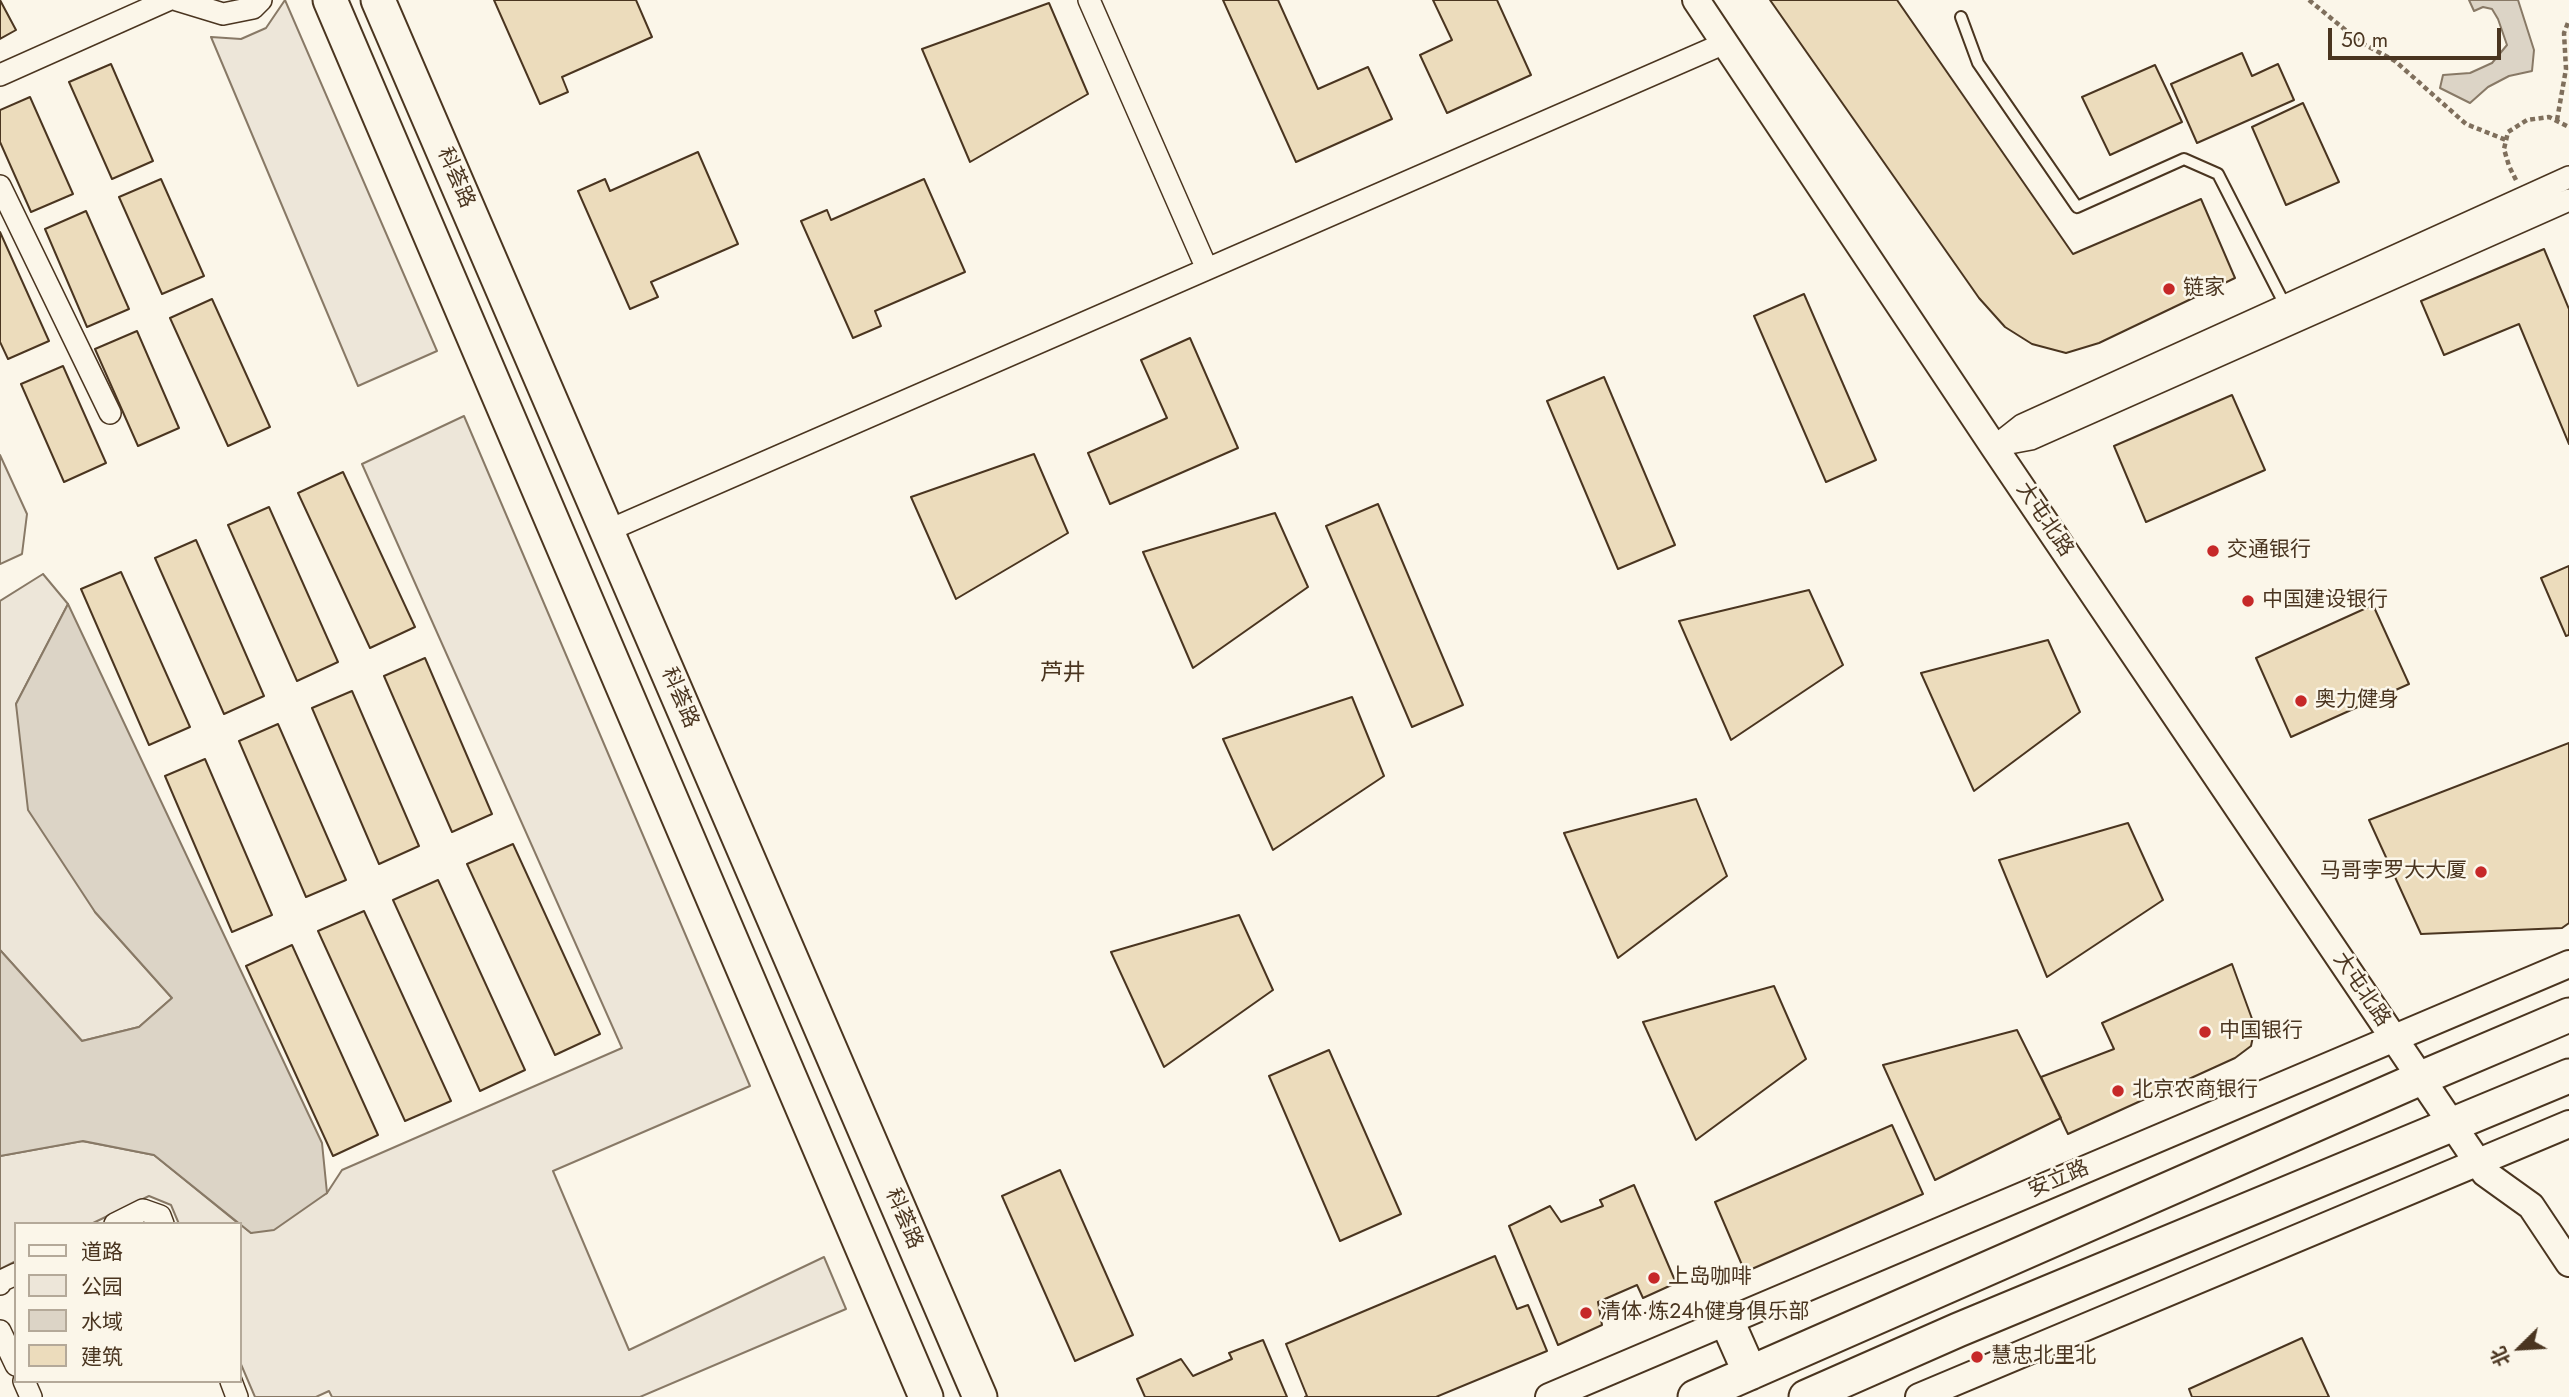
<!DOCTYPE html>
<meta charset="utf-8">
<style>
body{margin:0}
#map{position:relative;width:2569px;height:1397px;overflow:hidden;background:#fbf6e9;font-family:Jost,"Noto Sans SC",sans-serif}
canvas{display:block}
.legend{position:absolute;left:14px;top:1222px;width:228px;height:161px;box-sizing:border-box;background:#fbf6e9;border:2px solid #b4a999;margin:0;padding:9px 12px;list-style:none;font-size:21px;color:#4a3520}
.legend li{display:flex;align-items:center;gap:14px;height:35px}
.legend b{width:35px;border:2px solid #b4a999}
.north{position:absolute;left:2485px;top:1313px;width:70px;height:70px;-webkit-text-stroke:5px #fbf6e9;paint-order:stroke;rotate:246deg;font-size:19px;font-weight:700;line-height:28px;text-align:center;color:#4a3520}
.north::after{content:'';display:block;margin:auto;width:24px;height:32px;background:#4a3520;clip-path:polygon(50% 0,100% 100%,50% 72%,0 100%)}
.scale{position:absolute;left:2328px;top:28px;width:173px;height:32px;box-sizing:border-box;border:4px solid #4a3520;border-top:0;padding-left:9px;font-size:21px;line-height:24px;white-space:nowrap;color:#4a3520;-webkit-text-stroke:5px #fbf6e9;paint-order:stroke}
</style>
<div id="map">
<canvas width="2569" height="1397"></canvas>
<ul class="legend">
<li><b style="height:9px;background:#fbf6e9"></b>道路</li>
<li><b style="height:19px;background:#ede6d9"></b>公园</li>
<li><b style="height:19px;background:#dcd4c6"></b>水域</li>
<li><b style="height:19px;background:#ecdcbc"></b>建筑</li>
</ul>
<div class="north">北</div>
<div class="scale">50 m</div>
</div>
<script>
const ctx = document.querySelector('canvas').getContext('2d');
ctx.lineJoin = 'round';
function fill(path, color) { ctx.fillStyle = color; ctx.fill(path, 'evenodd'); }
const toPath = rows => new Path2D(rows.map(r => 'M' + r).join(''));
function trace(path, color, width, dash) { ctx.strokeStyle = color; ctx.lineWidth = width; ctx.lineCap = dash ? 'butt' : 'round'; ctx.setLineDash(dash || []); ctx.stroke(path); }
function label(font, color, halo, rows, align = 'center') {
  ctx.font = font + ' Jost,"Noto Sans SC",sans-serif'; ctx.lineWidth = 5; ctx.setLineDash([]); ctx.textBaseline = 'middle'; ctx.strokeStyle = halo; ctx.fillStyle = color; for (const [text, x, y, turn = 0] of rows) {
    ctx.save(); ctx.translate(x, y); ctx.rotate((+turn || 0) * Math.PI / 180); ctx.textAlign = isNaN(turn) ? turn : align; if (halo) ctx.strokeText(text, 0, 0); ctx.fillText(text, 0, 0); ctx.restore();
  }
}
const green = toPath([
 [285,0,437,351,358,386,211,37,241,39,266,28,285,0],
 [464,416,750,1086,553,1171,629,1350,824,1257,846,1309,640,1397,332,1397,329,1391,316,1397,255,1397,240,1362,240,1224,251,1233,327,1193,342,1170,622,1048,362,464,464,416],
 [43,574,68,604,16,704,95,912,172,998,139,1027,82,1041,0,950,0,601,43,574],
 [82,1141,154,1155,239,1224,179,1224,171,1205,149,1196,91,1224,16,1224,16,1261,0,1269,0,1156,82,1141]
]);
fill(green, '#ede6d9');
trace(green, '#887966', 2);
const parking = toPath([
 [0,455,27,514,22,554,0,564,0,455]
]);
fill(parking, '#ede7d9');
trace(parking, '#887966', 2);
const water = toPath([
 [2469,0,2518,0,2534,50,2532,71,2509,76,2488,87,2470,103,2440,88,2443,75,2470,73,2492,63,2507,45,2498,19,2492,9,2483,7,2474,11,2469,0],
 [68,604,322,1143,327,1193,274,1230,251,1233,154,1155,83,1141,0,1156,0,950,82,1041,139,1027,172,998,95,912,28,810,16,704,68,604]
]);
fill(water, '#dcd4c6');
trace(water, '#887966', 2);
const building = toPath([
 [0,0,16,30,0,39,0,0],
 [494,0,636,0,652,37,562,77,568,92,540,104,494,0],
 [1223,0,1278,0,1318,89,1368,67,1392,119,1296,162,1223,0],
 [1433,0,1497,0,1531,75,1447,113,1420,55,1452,40,1433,0],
 [1770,0,1897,0,2073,254,2201,199,2235,278,2099,343,2066,353,2032,344,2005,327,1979,298,1770,0],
 [1049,3,1088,94,970,162,922,49,1049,3],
 [2242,53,2252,76,2278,64,2294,100,2197,143,2171,84,2242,53],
 [111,64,153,161,112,179,69,82,111,64],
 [2155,65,2182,122,2110,155,2082,97,2155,65],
 [30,97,73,194,31,212,0,142,0,110,30,97],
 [2303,103,2339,182,2286,205,2252,127,2303,103],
 [698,152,738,244,651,282,658,297,630,309,578,191,605,179,610,191,698,152],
 [161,179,204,276,162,294,119,197,161,179],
 [924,179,965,272,875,311,881,326,853,338,801,221,827,210,831,220,924,179],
 [86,211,129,309,87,327,45,229,86,211],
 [0,232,49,341,8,359,0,342,0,232],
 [2544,249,2569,309,2569,444,2519,324,2444,355,2421,301,2544,249],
 [1804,294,1876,460,1826,482,1754,316,1804,294],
 [212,299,270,427,228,446,170,318,212,299],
 [137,331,179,428,138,446,95,349,137,331],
 [1190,338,1238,448,1110,504,1088,453,1167,418,1141,360,1190,338],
 [63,366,106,463,64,482,21,384,63,366],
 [1604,377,1675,545,1618,569,1547,401,1604,377],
 [2232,395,2265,470,2146,522,2114,446,2232,395],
 [1034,454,1068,533,956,599,911,497,1034,454],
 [343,472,415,627,370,648,298,493,343,472],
 [1378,504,1463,705,1412,727,1326,526,1378,504],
 [269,507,338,662,297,681,228,525,269,507],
 [1275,513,1308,587,1193,668,1143,552,1275,513],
 [196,540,264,696,224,714,155,558,196,540],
 [2569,566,2569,635,2566,636,2541,578,2569,566],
 [121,572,190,727,149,745,81,589,121,572],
 [1809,590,1843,665,1731,740,1679,621,1809,590],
 [2373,605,2409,684,2291,737,2256,658,2373,605],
 [2048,640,2080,712,1974,791,1921,673,2048,640],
 [425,658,492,814,452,832,384,676,425,658],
 [352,691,419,846,379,864,312,708,352,691],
 [1352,697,1384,776,1273,850,1223,739,1352,697],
 [278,724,346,880,306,897,239,741,278,724],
 [2569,743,2569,923,2562,928,2421,934,2369,820,2569,743],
 [205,759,272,915,232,932,165,776,205,759],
 [1696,799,1727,876,1618,958,1564,833,1696,799],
 [2128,823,2163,900,2047,977,1999,860,2128,823],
 [513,844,600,1034,555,1055,467,864,513,844],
 [438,880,525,1070,480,1091,393,900,438,880],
 [364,911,451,1101,405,1121,318,931,364,911],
 [1239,915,1273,990,1164,1067,1111,952,1239,915],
 [292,945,378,1135,333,1156,246,966,292,945],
 [2232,964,2255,1027,2251,1046,2235,1058,2068,1134,2041,1077,2114,1049,2102,1023,2232,964],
 [1774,986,1806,1059,1696,1140,1643,1022,1774,986],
 [2017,1030,2061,1118,1935,1180,1883,1065,2017,1030],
 [1329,1050,1401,1214,1340,1241,1269,1076,1329,1050],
 [1892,1125,1923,1194,1745,1272,1715,1202,1892,1125],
 [1060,1170,1133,1335,1075,1361,1002,1196,1060,1170],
 [1634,1185,1676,1283,1643,1298,1637,1285,1598,1302,1602,1325,1558,1345,1509,1226,1550,1206,1561,1222,1603,1206,1600,1200,1634,1185],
 [1495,1256,1517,1309,1528,1305,1547,1351,1436,1397,1305,1397,1307,1396,1286,1344,1495,1256],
 [2302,1338,2329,1397,2192,1397,2189,1389,2302,1338],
 [1263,1340,1287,1397,1145,1397,1137,1379,1181,1359,1193,1376,1232,1359,1229,1353,1263,1340]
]);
fill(building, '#ecdcbc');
trace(building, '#4a3520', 2);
const service = toPath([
 [1961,17,1978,63,2077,207,2184,159,2218,174,2286,307]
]);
const minor = toPath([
 [177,0,223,14,253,8,261,0],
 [1089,0,1207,269],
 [0,75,168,0],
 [0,186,110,413],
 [1999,445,2031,439,2569,200],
 [1994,447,2022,425,2569,177],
 [607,531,1725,43],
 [115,1224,143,1210,160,1216,163,1224],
 [0,1284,1,1281,16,1274],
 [0,1331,16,1365],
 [24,1381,31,1397],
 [231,1381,237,1397]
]);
const tertiary = toPath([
 [1696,0,1994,447,2485,1173,2531,1206,2569,1263],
 [1549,1397,2569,964],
 [1919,1397,2569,1124]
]);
const primary = toPath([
 [330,0,926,1397],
 [378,0,980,1397],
 [1727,1321,1750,1373],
 [1695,1397,2421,1078,2569,1015],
 [1806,1397,1958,1330,2569,1076]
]);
trace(service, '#4a3520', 14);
trace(minor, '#4a3520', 24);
trace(tertiary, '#4a3520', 30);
trace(primary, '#4a3520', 37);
trace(toPath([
 [2309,0,2360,42,2395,61,2466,124,2506,140],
 [2557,120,2566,69,2564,33,2569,20],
 [2516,180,2509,166,2504,149,2508,132,2527,120,2549,117,2569,127]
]), '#7f6f5c', 4.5, [5, 3.5]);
trace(service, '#fbf6e9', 10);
trace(minor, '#fbf6e9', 21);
trace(tertiary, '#fbf6e9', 26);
trace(primary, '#fbf6e9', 33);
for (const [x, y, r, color] of [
 [2169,289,7,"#c62828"],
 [2213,551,7,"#c62828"],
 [2248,601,7,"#c62828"],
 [2301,701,7,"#c62828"],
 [2481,872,7,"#c62828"],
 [2205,1032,7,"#c62828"],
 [2118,1091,7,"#c62828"],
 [1654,1278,7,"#c62828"],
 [1586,1313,7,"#c62828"],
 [1977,1357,7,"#c62828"]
]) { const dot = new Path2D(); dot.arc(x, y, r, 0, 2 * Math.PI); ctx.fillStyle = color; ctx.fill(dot); trace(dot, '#fbf6e9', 2.5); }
label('21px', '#4a3520', '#fbf6e9', [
 ["科荟路",455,178,67],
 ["大屯北路",2044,520,56],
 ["科荟路",679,698,67],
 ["大屯北路",2361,990,56],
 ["安立路",2059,1180,-23],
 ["科荟路",903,1219,67]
]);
label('21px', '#4a3520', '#fbf6e9', [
 ["链家",2183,289],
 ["交通银行",2227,551],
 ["中国建设银行",2262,601],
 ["奥力健身",2315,701],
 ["马哥孛罗大大厦",2467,872,"right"],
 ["中国银行",2219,1032],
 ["北京农商银行",2132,1091],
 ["上岛咖啡",1668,1278],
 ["清体·炼24h健身俱乐部",1600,1313],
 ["慧忠北里北",1991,1357]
], 'left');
label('23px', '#4a3520', '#fbf6e9', [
 ["芦井",1063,674]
]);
</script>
